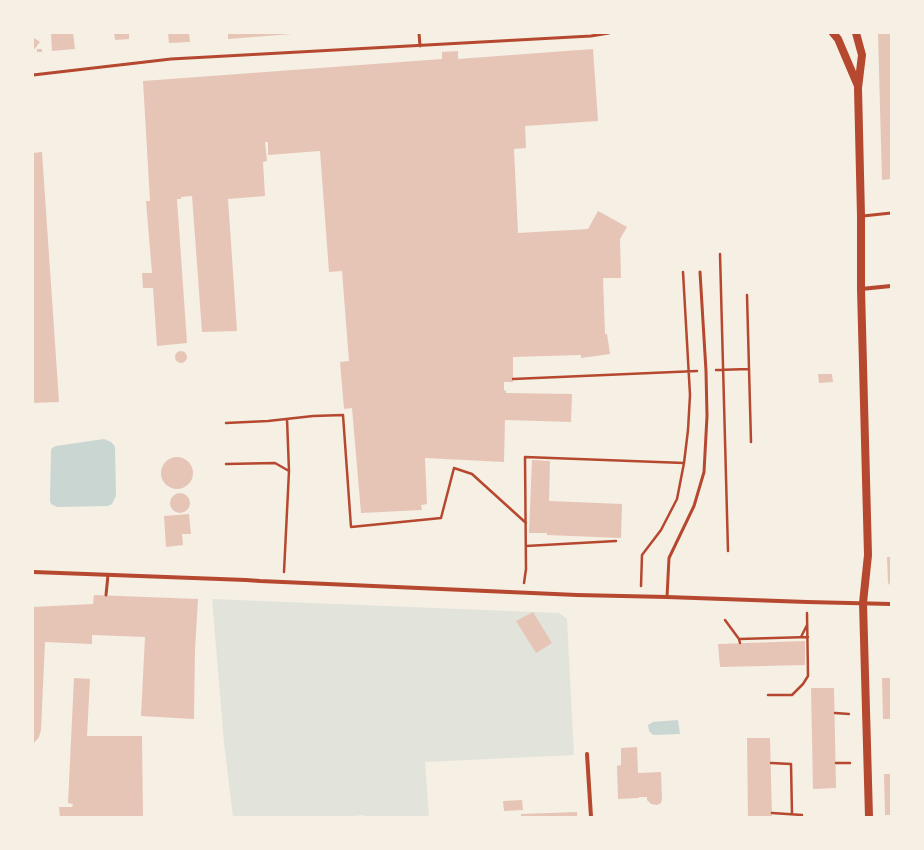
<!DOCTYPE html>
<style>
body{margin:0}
#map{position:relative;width:924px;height:850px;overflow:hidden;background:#f6efe4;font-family:"PT Serif",serif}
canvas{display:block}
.frame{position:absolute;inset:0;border:34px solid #f6efe4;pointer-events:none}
</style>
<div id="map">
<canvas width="924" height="850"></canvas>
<div class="frame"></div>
</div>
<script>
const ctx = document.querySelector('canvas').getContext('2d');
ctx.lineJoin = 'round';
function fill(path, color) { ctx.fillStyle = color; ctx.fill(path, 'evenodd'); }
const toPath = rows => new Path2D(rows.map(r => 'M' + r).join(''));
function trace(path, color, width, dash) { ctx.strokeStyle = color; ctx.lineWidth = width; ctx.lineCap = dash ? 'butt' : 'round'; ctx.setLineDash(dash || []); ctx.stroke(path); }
fill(toPath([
 [212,599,559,613,567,619,574,755,425,762,429,817,364,817,364,815,344,817,233,817,224,743]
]), '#e2e4dc');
fill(toPath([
 [104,439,111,442,114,445,115,448,116,496,112,504,108,506,57,507,51,504,50,501,51,451,52,448,56,446],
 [678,720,680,734,653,735,649,731,648,725,653,722]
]), '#c9d6d2');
fill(toPath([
 [51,33,73,33,75,49,52,51],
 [114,33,129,33,129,39,115,40],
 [168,33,189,33,190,42,169,43],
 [228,33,292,33,292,34,228,39],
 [878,33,891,33,891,176,890,179,882,180],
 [34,38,40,42,33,51,33,39],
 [37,49,42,49,42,52,37,52],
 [593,49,598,121,525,126,526,148,514,149,518,233,588,229,598,211,627,227,620,239,621,278,603,278,605,334,607,334,610,354,581,358,581,355,513,357,513,382,504,382,504,391,506,390,506,393,572,394,571,422,505,420,504,462,425,458,427,504,421,505,422,510,361,513,352,408,344,409,340,362,349,361,342,271,329,272,320,151,268,155,268,142,265,142,267,161,263,162,265,196,228,199,237,331,202,332,192,196,181,197,181,199,177,199,187,343,157,346,153,288,143,288,142,273,152,273,146,201,150,201,143,81,442,59,442,52,458,51,458,59],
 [42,152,59,402,33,403,33,153],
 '175 357a6 6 0 1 1 12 0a6 6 0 1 1-12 0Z',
 [818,374,832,374,833,382,819,383],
 '161 473a16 16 0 1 1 32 0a16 16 0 1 1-32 0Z',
 [532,460,550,461,549,501,622,504,621,538,547,535,547,533,529,533],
 '170 503a10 10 0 1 1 20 0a10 10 0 1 1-20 0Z',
 [189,514,191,534,182,534,183,545,166,547,164,516],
 [887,557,891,557,891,586,888,583],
 [94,595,198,599,195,650,194,719,141,716,145,637,92,635,92,644,45,642,41,730,39,737,33,744,33,607,93,604],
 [533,612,552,643,536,653,516,621],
 [805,641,805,665,720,667,718,644],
 [74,678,90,679,87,736,142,736,143,817,60,817,59,807,72,807,73,804,68,803],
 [882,678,891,678,891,719,883,719],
 [811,688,834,688,836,788,813,789],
 [747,738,770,738,772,817,748,817],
 [637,747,638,773,661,772,662,799,661,803,657,805,651,804,647,800,647,797,639,797,639,798,618,799,617,766,621,765,621,748],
 [884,774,891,774,891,815,885,815],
 [522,800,523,810,504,811,503,801],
 [577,812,577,817,521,817,521,814]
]), '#e6c5b7');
trace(toPath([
 [720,254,728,551],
 [747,295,751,442],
 [716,370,749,369],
 [513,379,697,371],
 [226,423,268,421,313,416,343,415,351,527,441,518,454,468,472,474,526,523],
 [226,464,275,463,289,471],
 [526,546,616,541],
 [284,572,289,471,287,419],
 [524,583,526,569,525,457,684,463],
 [641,586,642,555,661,530,677,499,684,463,688,430,690,395,683,272],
 [725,620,739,639],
 [801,637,807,625],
 [740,643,739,639,808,637],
 [768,695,792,695,803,684,808,676,807,613],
 [835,713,849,714],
 [771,763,791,764,792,814],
 [836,763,850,763],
 [772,813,802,815]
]), '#b5482f', 2.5);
trace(toPath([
 [419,33,420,46],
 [33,75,171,59,591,36,609,33],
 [863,216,891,213],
 [106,595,108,575],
 [667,597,669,558,694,506,704,472,707,416,706,371,700,272]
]), '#b5482f', 3);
trace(toPath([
 [861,289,891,286],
 [33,572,246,580,260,581,577,595,667,597,807,602,891,604],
 [587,754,591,817]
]), '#b5482f', 4);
trace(toPath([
 [833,33,838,39,858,86],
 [856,33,862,55,858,88,861,216,861,289,868,555,863,603,869,817]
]), '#b5482f', 8);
</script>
